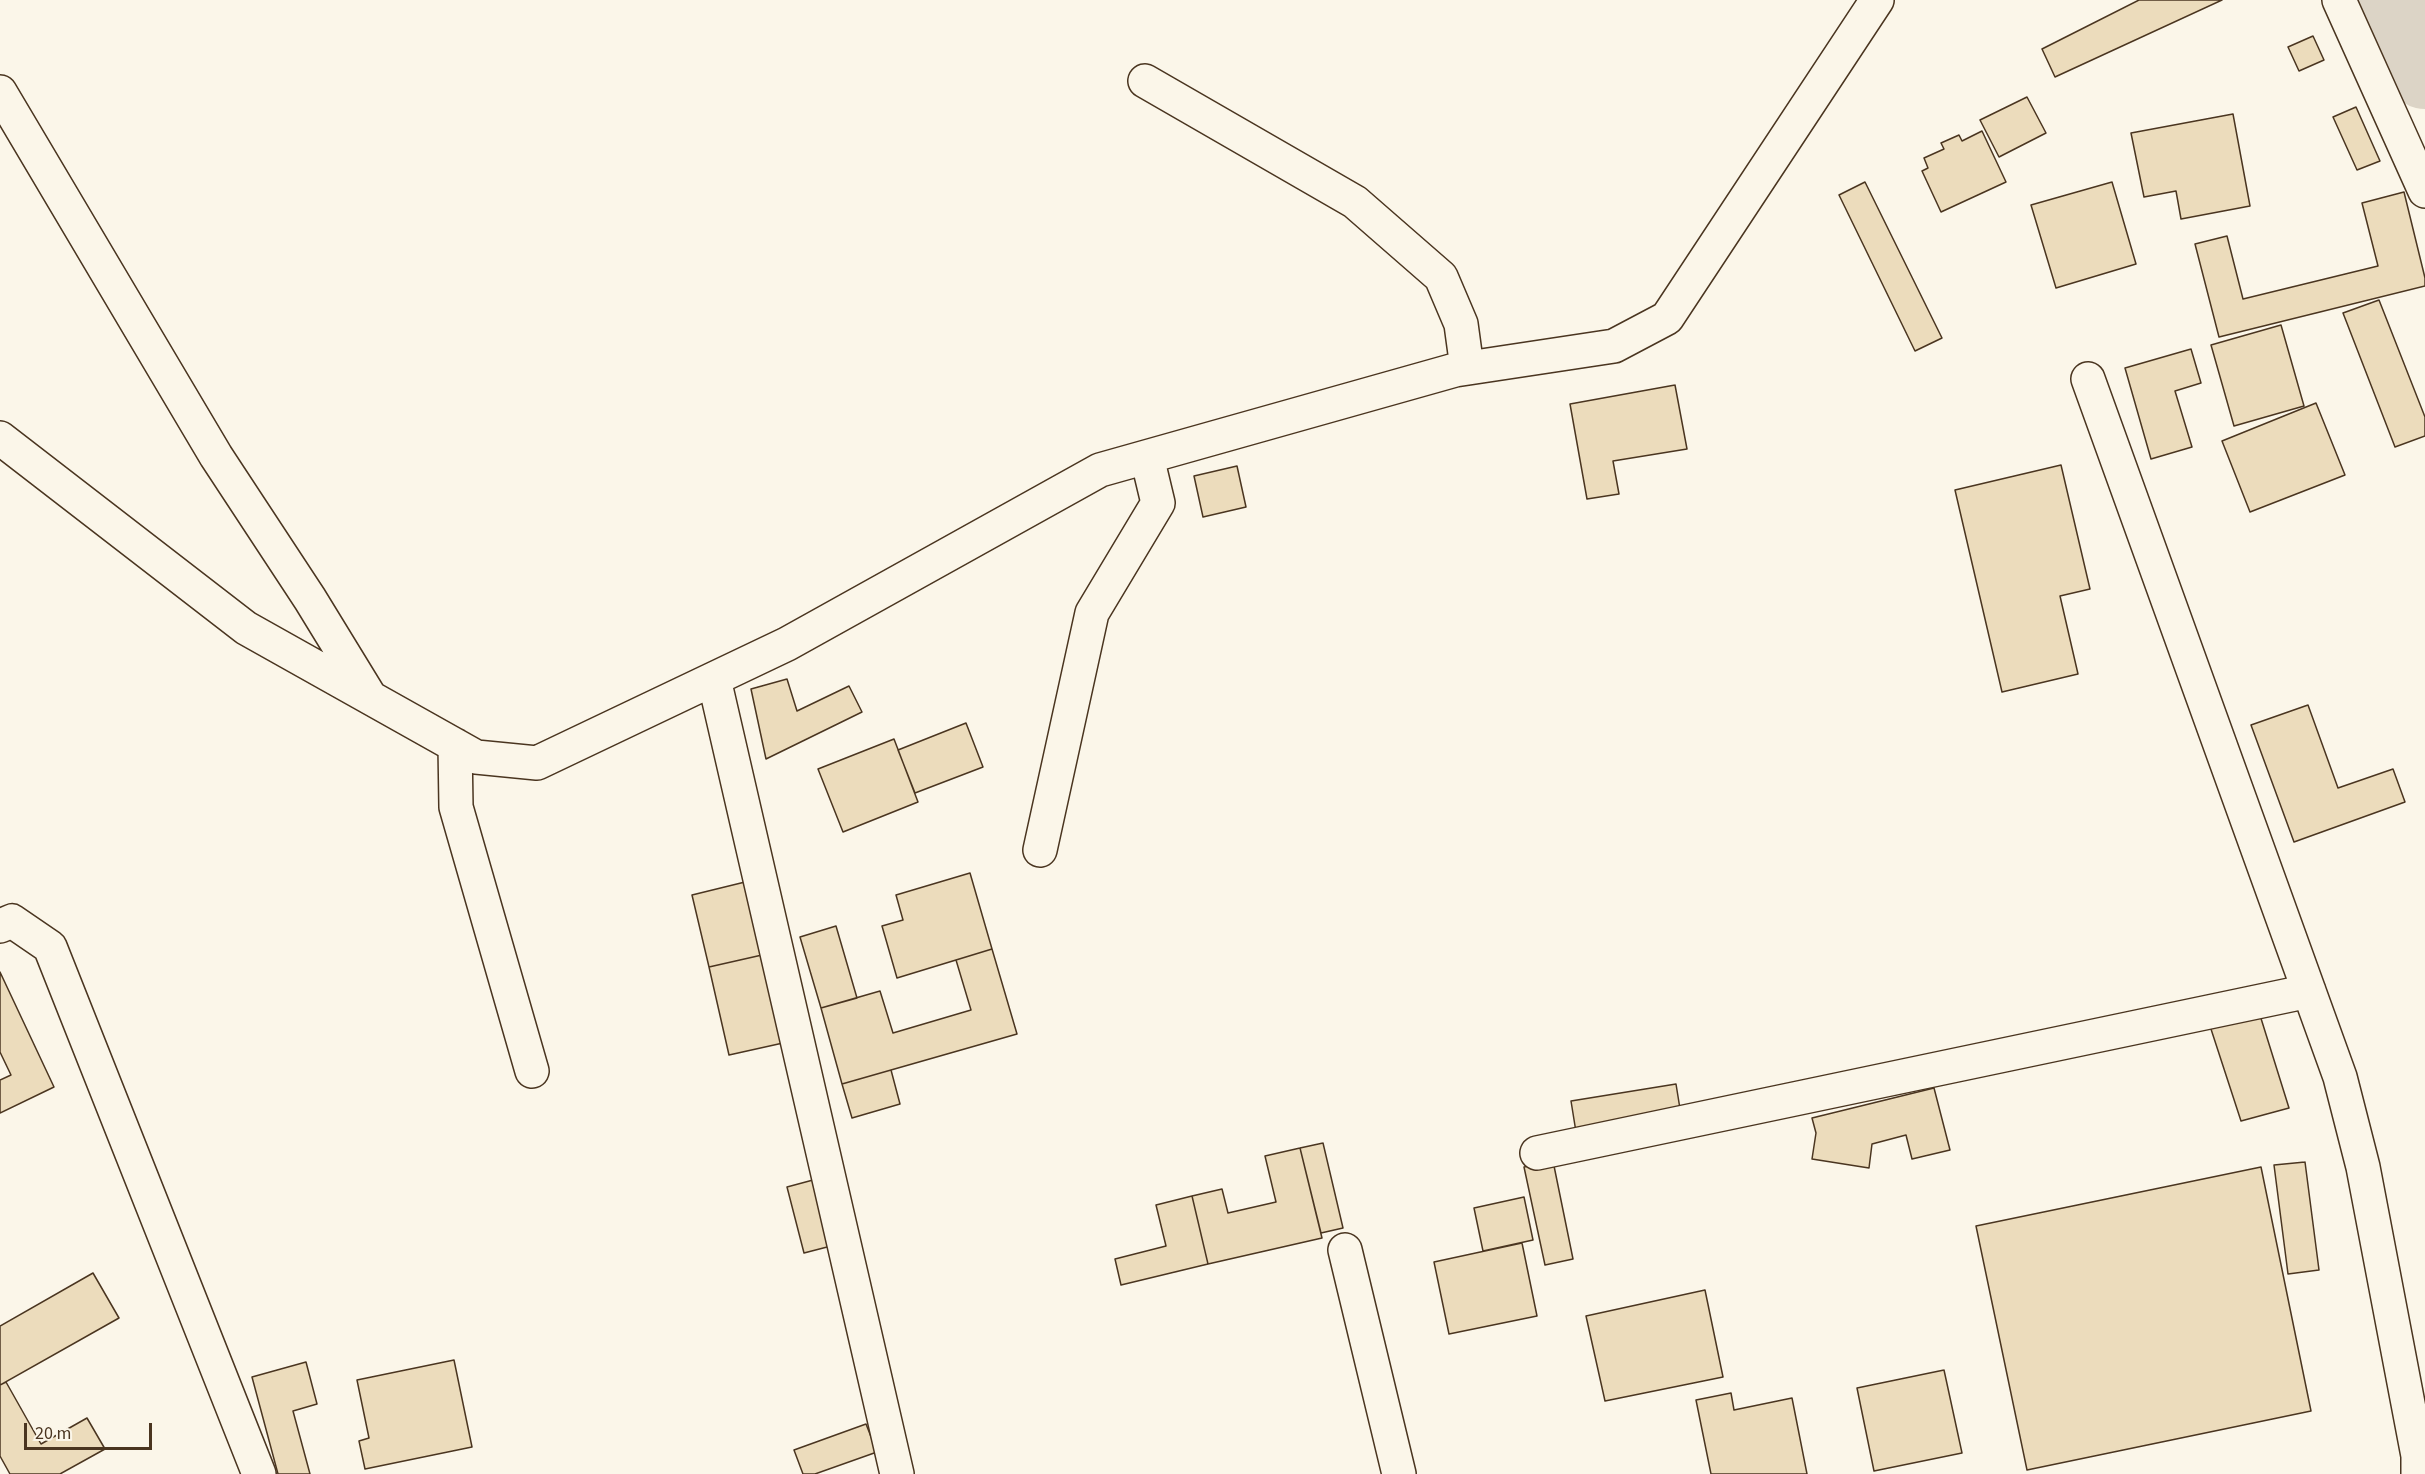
<!DOCTYPE html>
<style>
body{margin:0}
#map{position:relative;width:2425px;height:1474px;overflow:hidden;background:#fbf6e9;font-family:"Source Sans 3",sans-serif}
canvas{display:block}
.scale{position:absolute;left:24px;top:1423px;width:128px;height:27px;box-sizing:border-box;border:3px solid #4a3520;border-top:0;padding-left:8px;font-size:18px;line-height:21px;white-space:nowrap;color:#4a3520;-webkit-text-stroke:4px #fbf6e9;paint-order:stroke}
</style>
<div id="map">
<canvas width="2425" height="1474"></canvas>
<div class="scale">20 m</div>
</div>
<script>
const ctx = document.querySelector('canvas').getContext('2d');
ctx.lineJoin = 'round';
const toPath = rows => new Path2D(rows.map(r => 'M' + r).join(''));
function trace(path, color, width, dash) { ctx.strokeStyle = color; ctx.lineWidth = width; ctx.lineCap = dash ? 'butt' : 'round'; ctx.setLineDash(dash || []); ctx.stroke(path); }
function fill(path, color) { ctx.fillStyle = color; ctx.fill(path, 'evenodd'); }
trace(toPath([
 [2382,0,2425,71]
]), '#dcd4c6', 76);
const building = toPath([
 [2139,0,2222,0,2055,77,2042,49,2139,0],
 [2313,36,2324,60,2299,71,2288,47,2313,36],
 [2027,97,2046,133,1999,157,1980,120,2027,97],
 [2356,107,2380,161,2357,170,2333,117,2356,107],
 [2233,114,2250,206,2181,219,2176,191,2144,197,2131,133,2233,114],
 [1982,131,2006,182,1941,212,1922,171,1928,168,1924,158,1944,149,1941,143,1959,135,1962,141,1982,131],
 [1865,182,1942,338,1915,351,1839,195,1865,182],
 [2112,182,2136,264,2056,288,2031,205,2112,182],
 [2404,192,2425,278,2425,286,2219,337,2195,244,2227,236,2243,299,2378,266,2362,203,2404,192],
 [2379,300,2425,417,2425,436,2395,447,2343,313,2379,300],
 [2281,325,2304,406,2234,426,2211,345,2281,325],
 [2191,349,2201,383,2175,391,2192,447,2151,459,2125,368,2191,349],
 [1675,385,1687,449,1613,461,1619,494,1587,499,1570,404,1675,385],
 [2316,403,2345,475,2250,512,2222,441,2316,403],
 [2061,465,2090,589,2060,596,2078,674,2002,692,1955,490,2061,465],
 [1237,466,1246,507,1203,517,1194,476,1237,466],
 [787,679,797,711,849,686,862,712,766,759,751,689,787,679],
 [2308,705,2338,788,2393,769,2405,802,2294,842,2251,725,2308,705],
 [966,723,983,767,915,793,898,750,966,723],
 [894,739,918,802,843,832,818,769,894,739],
 [970,873,992,949,897,978,882,926,903,920,896,895,970,873],
 [745,882,762,955,709,967,692,895,745,882],
 [836,926,857,998,821,1008,800,937,836,926],
 [992,949,1017,1034,842,1084,821,1008,880,991,893,1033,971,1010,956,960,992,949],
 [762,955,783,1043,729,1055,709,967,762,955],
 [0,972,54,1087,0,1113,0,1080,11,1075,0,1052,0,972],
 [2259,1012,2289,1108,2241,1121,2210,1026,2259,1012],
 [891,1070,900,1104,852,1118,842,1084,891,1070],
 [1676,1084,1681,1115,1576,1132,1571,1101,1676,1084],
 [1934,1088,1950,1150,1912,1159,1906,1135,1872,1144,1869,1168,1812,1159,1816,1133,1812,1118,1934,1088],
 [1323,1143,1343,1228,1321,1233,1300,1148,1323,1143],
 [1300,1148,1322,1238,1208,1264,1192,1196,1222,1189,1228,1213,1276,1202,1265,1156,1300,1148],
 [1553,1161,1573,1259,1545,1265,1524,1167,1553,1161],
 [2305,1162,2319,1270,2288,1274,2274,1165,2305,1162],
 [2261,1167,2311,1411,2027,1470,1976,1226,2261,1167],
 [813,1180,831,1246,804,1253,787,1187,813,1180],
 [1192,1196,1208,1264,1121,1285,1115,1259,1166,1246,1156,1205,1192,1196],
 [1524,1197,1533,1240,1483,1251,1474,1208,1524,1197],
 [1522,1243,1537,1316,1449,1334,1434,1262,1522,1243],
 [93,1273,119,1318,0,1385,0,1326,93,1273],
 [1705,1290,1723,1377,1605,1401,1586,1316,1705,1290],
 [454,1360,472,1447,365,1469,359,1441,369,1438,357,1380,454,1360],
 [306,1362,317,1404,293,1411,310,1474,278,1474,252,1377,306,1362],
 [1944,1370,1962,1453,1874,1471,1857,1388,1944,1370],
 [6,1382,41,1444,87,1418,105,1449,60,1474,10,1474,0,1456,0,1385,6,1382],
 [1731,1393,1734,1410,1792,1398,1807,1474,1711,1474,1696,1400,1731,1393],
 [866,1424,877,1452,815,1474,803,1474,794,1450,866,1424]
]);
fill(building, '#ecdcbc');
trace(building, '#4a3520', 1.5);
const minor = toPath([
 [2339,0,2425,191],
 [1145,81,1355,202,1441,277,1461,324,1467,368],
 [0,92,216,456,310,599,370,697],
 [2088,379,2340,1077,2363,1167,2418,1456,2418,1474],
 [0,438,246,628,476,757,537,763,787,644,1100,470,1455,370,1614,346,1667,318,1877,0],
 [714,679,897,1474],
 [455,745,456,807,532,1071],
 [1040,850,1092,613,1158,503,1147,457],
 [0,926,12,921,50,947,259,1474],
 [1537,1153,2309,991],
 [1345,1250,1399,1474]
]);
trace(minor, '#4a3520', 36);
trace(minor, '#fbf6e9', 33);
</script>
